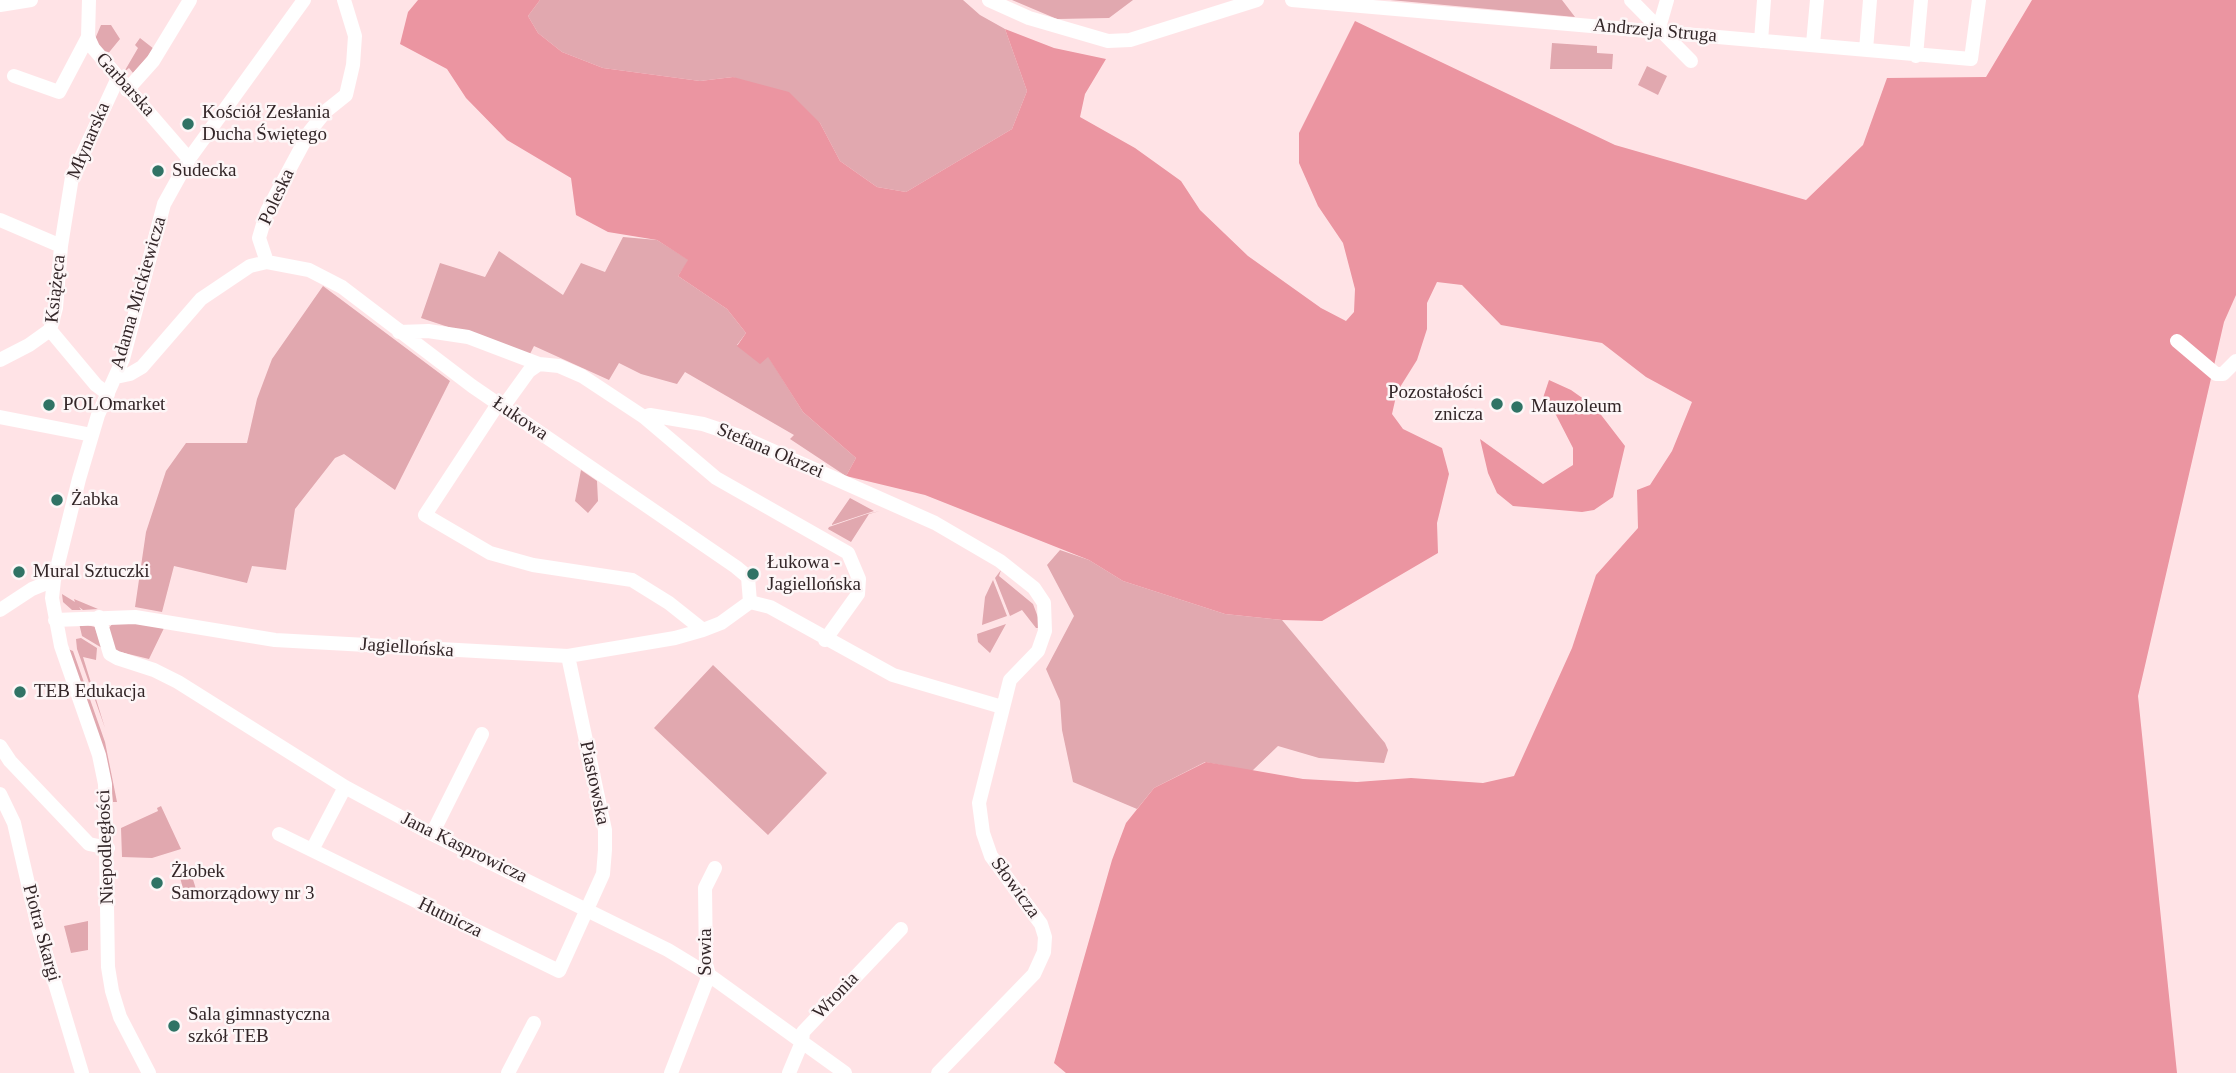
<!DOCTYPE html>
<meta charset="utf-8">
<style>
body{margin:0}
canvas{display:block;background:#ffe3e6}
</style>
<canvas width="2236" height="1073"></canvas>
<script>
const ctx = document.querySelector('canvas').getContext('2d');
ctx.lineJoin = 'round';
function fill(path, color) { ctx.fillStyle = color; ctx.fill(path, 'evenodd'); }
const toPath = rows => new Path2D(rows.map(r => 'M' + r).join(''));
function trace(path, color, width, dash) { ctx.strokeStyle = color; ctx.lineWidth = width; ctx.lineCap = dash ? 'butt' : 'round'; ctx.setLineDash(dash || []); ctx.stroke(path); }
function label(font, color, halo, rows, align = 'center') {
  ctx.font = font + ' Georgia,serif'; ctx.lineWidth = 5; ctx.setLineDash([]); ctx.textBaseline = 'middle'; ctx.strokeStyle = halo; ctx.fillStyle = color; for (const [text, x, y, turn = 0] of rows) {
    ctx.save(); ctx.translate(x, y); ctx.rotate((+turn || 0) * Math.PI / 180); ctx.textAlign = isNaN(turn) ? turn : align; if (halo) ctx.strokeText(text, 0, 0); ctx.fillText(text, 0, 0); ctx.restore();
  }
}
fill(toPath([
 [540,0,963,0,980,15,1005,29,1027,91,1012,129,906,192,877,187,840,161,820,123,733,77,700,81,603,68,562,52,538,33,528,16],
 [1012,0,1133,0,1109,18,1057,19],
 [1390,0,1562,0,1575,17],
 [101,25,111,25,120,39,106,56,95,39],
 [140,38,154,49,133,73,129,68,124,72,138,48,135,45],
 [1552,43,1597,46,1597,53,1613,54,1612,69,1550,69],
 [1647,66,1667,76,1658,95,1638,85],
 [623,237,657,240,689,260,678,276,727,309,746,333,737,345,768,356,803,412,856,458,846,476,790,439,794,435,685,372,677,384,641,374,619,363,609,380,534,346,530,354,421,318,440,263,485,277,499,251,563,295,581,263,605,272],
 [323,286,450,381,395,490,344,454,335,458,295,509,286,570,252,566,247,583,174,566,162,612,135,607,146,532,166,471,186,443,247,443,257,399,272,359],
 [581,470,597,481,598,501,588,513,575,501],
 [850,498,874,511,832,525,832,524],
 [880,511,869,514,851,542,828,529,829,527,867,514],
 [1060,550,1089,560,1123,581,1225,614,1282,620,1385,743,1388,750,1384,763,1319,758,1278,746,1252,771,1205,762,1154,788,1137,809,1073,782,1062,730,1060,701,1046,669,1074,616,1047,565],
 [1001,570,999,576,1033,604,1042,628,1036,628,1022,610,1010,616,995,578],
 [993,580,1007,616,982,625,985,597],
 [62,594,75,602,74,599,98,609,83,610,79,607,81,610,72,610,63,602],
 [114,622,165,626,149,659,112,650,108,629],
 [79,623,95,627,102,648,82,636],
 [1006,624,990,653,978,642,977,634],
 [81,638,97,648,96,660,83,657,105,728,77,649,76,639],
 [68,649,73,651,105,742,117,802,113,802,110,777],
 [713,665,827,773,768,835,654,728],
 [161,806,181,849,152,858,122,857,121,828,158,811,157,808],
 [186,868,190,870,196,889,189,894,184,892,179,874],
 [88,921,88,950,71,953,64,926]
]), '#e1a8af');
fill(toPath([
 [418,0,540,0,528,16,538,33,562,52,603,68,700,81,733,77,789,92,820,123,840,161,877,187,906,192,1012,129,1027,91,1005,29,1054,48,1106,59,1085,94,1080,117,1135,148,1181,181,1200,210,1248,256,1321,308,1346,321,1354,312,1355,289,1343,243,1318,206,1299,163,1299,133,1355,21,1615,145,1806,200,1863,145,1887,78,1986,77,2032,0,2236,0,2236,295,2224,322,2138,696,2177,1073,1066,1073,1054,1063,1112,860,1126,823,1154,788,1206,762,1303,779,1357,782,1411,778,1483,783,1514,776,1572,648,1596,575,1638,528,1637,490,1650,485,1672,451,1692,402,1646,377,1602,343,1501,325,1462,285,1437,282,1427,303,1427,329,1417,360,1397,392,1392,414,1403,429,1442,448,1449,474,1437,523,1438,553,1322,621,1282,620,1225,614,1123,581,1089,560,925,495,846,476,856,458,803,412,768,357,760,364,737,346,746,333,727,309,678,276,688,260,657,240,608,232,576,215,571,178,507,140,466,98,447,69,400,44,408,12],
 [1549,380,1571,390,1595,407,1625,446,1613,497,1594,510,1582,512,1513,506,1497,493,1488,473,1480,439,1543,484,1573,465,1573,448,1556,415,1543,398]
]), '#eb95a1');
trace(toPath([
 [89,0,88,37,93,48,189,159],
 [989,0,1029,18,1108,41,1130,40,1257,0],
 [1292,0,1971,59,1979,0],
 [1631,0,1691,61],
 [0,5,31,0],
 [1658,31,1667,0],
 [1761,41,1764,0],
 [1813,44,1817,0],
 [1866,50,1870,0],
 [1916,56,1921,0],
 [14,76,59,92,88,37],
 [127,90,153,61,190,0],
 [0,220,61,246],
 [267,262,259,238,267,211,310,131,326,111,346,95,353,65,355,36,344,0],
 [399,332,428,331,468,337,539,364],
 [2177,341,2216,374,2223,374,2236,361],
 [0,360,29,345,50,330],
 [116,377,130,374,142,367,201,299,250,266,267,262,309,270,342,287,472,386,736,567,748,577,750,602],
 [108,394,96,385,50,330,56,308,61,246,72,177,117,80],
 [498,404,425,515,490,553,533,565,632,580,669,603,703,630],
 [503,407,529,371,539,364,559,366,582,376,644,417,716,478,848,553,859,579,858,594,825,640],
 [0,417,92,435],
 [644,417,650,415,703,424,739,436,935,523,1000,561,1034,588,1044,603,1045,631,1038,651,1010,680,979,803,983,833,991,856,1041,924,1045,937,1044,952,1034,974,938,1073],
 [750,602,770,607,893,675,1002,707],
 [0,610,32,589,54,580],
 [99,617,110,654,117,658,154,670,178,682,345,787,432,834,668,950,709,975,845,1073],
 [55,620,135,617,275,640,568,656,675,638,703,630,721,623,750,602],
 [0,746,10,761,89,844,108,848],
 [0,794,14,823,38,927,82,1073],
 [279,834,559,971,603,874,605,850,605,830,568,656],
 [432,834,482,734],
 [312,850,345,787],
 [149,1073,120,1017,112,991,108,967,105,784,99,755,61,646,52,598,54,580,79,479,98,415,123,359,164,204,189,159,304,0],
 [508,1073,534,1023],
 [671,1073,709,975,706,964,705,888,715,868],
 [789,1073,802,1042,803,1032,901,929]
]), '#fff', 14);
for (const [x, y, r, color] of [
 [188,124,7,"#307365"],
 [158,171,7,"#307365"],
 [1497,404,7,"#307365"],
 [49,405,7,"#307365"],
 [1517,407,7,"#307365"],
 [57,500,7,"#307365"],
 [19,572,7,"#307365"],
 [753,574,7,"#307365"],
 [20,692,7,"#307365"],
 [157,883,7,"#307365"],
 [174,1026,7,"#307365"]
]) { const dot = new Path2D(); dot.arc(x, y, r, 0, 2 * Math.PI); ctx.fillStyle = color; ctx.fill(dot); trace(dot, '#fdf6f7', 2.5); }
label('19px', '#332628', '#fdf6f7', [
 ["Andrzeja Struga",1655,31,5],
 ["Garbarska",125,85,48],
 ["Młynarska",89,141,-67],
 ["Poleska",277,197,-65],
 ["Książęca",56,289,-84],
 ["Adama Mickiewicza",139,293,-74],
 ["Łukowa",520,419,34],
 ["Stefana Okrzei",770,451,23],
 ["Jagiellońska",407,648,4],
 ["Piastowska",594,783,78],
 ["Niepodległości",106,847,-92],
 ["Jana Kasprowicza",464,848,26],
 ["Słowicza",1015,888,54],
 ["Hutnicza",450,918,26],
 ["Piotra Skargi",41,933,75],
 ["Sowia",706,952,-90],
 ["Wronia",836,996,-46]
]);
label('19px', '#332628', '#fdf6f7', [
 ["Kościół Zesłania",202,113],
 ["Ducha Świętego",202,135],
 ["Sudecka",172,171],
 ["Pozostałości",1483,393,"right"],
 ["znicza",1483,415,"right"],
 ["POLOmarket",63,405],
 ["Mauzoleum",1531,407],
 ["Żabka",71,500],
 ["Łukowa -",767,563],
 ["Jagiellońska",767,585],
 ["Mural Sztuczki",33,572],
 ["TEB Edukacja",34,692],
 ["Żłobek",171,872],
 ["Samorządowy nr 3",171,894],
 ["Sala gimnastyczna",188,1015],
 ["szkół TEB",188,1037]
], 'left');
</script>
